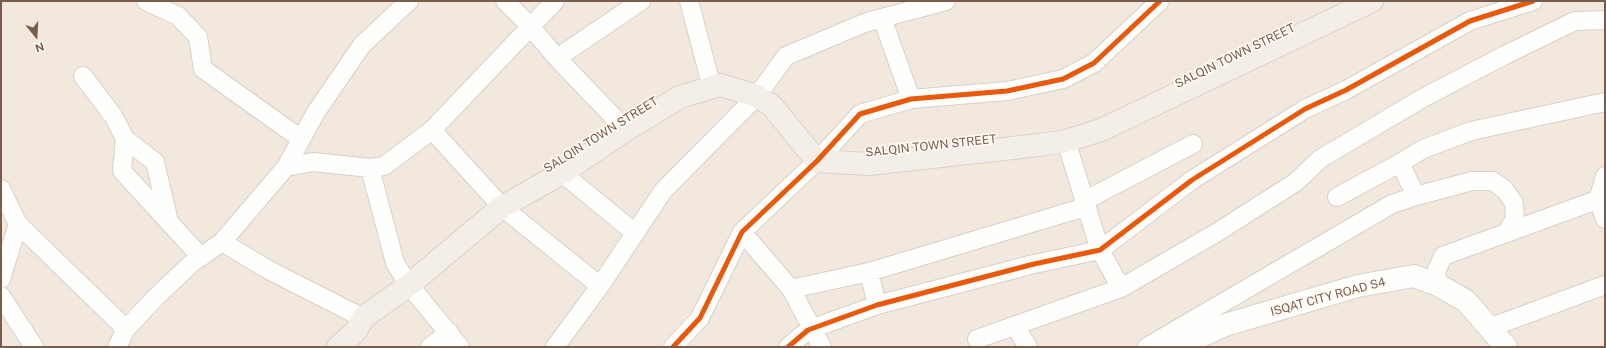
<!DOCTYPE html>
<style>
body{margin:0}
#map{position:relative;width:1606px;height:348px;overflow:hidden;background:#f9f5f0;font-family:"Public Sans",sans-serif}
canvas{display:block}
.frame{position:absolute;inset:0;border:2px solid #7a5c4d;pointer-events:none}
.north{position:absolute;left:16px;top:16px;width:40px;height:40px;-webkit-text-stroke:3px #fffaf3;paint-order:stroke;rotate:162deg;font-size:11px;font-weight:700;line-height:16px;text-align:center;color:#7a5c4d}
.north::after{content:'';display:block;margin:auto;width:14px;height:18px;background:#7a5c4d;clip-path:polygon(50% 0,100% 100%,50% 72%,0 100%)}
</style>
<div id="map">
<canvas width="1606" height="348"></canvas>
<div class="frame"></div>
<div class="north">N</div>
</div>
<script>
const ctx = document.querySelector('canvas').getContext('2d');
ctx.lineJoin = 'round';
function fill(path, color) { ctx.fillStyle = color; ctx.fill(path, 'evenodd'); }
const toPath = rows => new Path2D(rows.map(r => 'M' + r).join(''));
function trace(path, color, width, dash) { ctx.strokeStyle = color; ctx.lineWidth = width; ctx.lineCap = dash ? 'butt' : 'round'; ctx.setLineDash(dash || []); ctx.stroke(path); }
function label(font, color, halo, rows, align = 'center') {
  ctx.font = font + ' "Public Sans",sans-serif'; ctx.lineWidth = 3.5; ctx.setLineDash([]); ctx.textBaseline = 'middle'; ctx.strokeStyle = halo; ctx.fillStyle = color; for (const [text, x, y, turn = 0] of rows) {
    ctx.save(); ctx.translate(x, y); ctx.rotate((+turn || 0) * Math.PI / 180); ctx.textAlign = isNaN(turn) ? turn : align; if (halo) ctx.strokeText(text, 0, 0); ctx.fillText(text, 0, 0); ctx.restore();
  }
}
fill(toPath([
 [1,1,1605,1,1605,347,1,347]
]), '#f2e8de');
const street = toPath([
 [146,1,178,16,198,37,203,69,301,139],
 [505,1,530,26,557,58,626,130],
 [689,1,712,88],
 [882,18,911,99],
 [557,58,641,1],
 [83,76,114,117,125,139,122,171,201,257],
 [432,130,502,207,600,286],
 [125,139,155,162,169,222],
 [1066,141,1100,250,1121,288],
 [286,167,316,112,362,45,409,1],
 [370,168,395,263,409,285,460,347],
 [562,173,635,233],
 [1605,176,1598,200,1605,219],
 [1,189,18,224,1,279],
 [1416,196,1400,163,1423,149,1471,131,1605,102],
 [1337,197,1400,163],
 [18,224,126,329],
 [742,232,791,289,822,347],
 [222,242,267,269,363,318],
 [869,272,877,305],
 [1438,285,1436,272,1443,256,1605,197],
 [791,289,869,272,1082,208,1084,201,1193,144],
 [1,296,34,347],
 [1015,326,1028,347],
 [1489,328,1605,285],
 [977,339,1121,288,1216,233,1296,182,1320,159,1421,99,1505,55,1575,21,1605,20],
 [117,347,126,329,155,298,192,263,222,242,286,167,313,162,370,168,384,166,432,130,555,1],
 [430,347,449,332],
 [555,347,600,286,663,191,757,96,786,56,867,22,946,1],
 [673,347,700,318,742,232,817,161,860,114,911,99,1007,91,1063,79,1094,63,1160,1],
 [788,347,808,330,877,305,1034,264,1100,250,1192,180,1305,109,1346,90,1470,21,1533,1],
 [1147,347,1392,204,1416,196,1472,181,1493,181,1505,190,1514,203,1515,219,1506,233]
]);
const secondary = toPath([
 [1177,347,1225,325,1358,286,1414,276,1438,285,1466,301,1506,347]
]);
const primary = toPath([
 [338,347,356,331,363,318,409,285,502,207,562,173,626,130,680,97,720,85,757,96,772,106,817,161,869,164,1039,145,1066,141,1101,130,1372,1]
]);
trace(street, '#d7d1cb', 20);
trace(secondary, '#d9d2cb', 24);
trace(primary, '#dad1cc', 24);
trace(street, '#fefefd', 18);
trace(secondary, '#fefefd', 22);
trace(primary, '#f3eee8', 22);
trace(toPath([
 [673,347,700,318,742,232,817,161,860,114,911,99,1007,91,1063,79,1094,63,1160,1],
 [788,347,808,330,877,305,1034,264,1100,250,1192,180,1305,109,1346,90,1470,21,1533,1]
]), '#e8590c', 5);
label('12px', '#7a5c4d', '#fffaf3', [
 ["SALQIN TOWN STREET",1235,56,-26],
 ["SALQIN TOWN STREET",601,135,-32],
 ["SALQIN TOWN STREET",931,146,-6],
 ["ISQAT CITY ROAD S4",1328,297,-15]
]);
</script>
